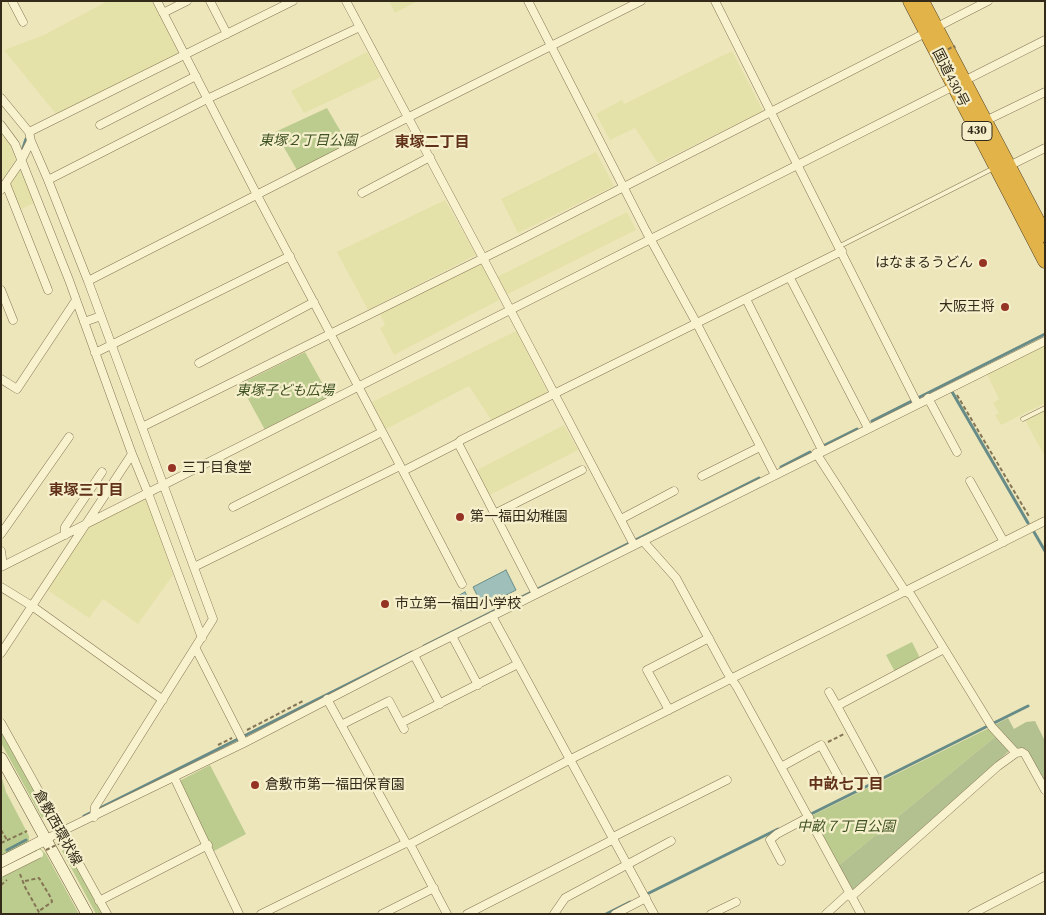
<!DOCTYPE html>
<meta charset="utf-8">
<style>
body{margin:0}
#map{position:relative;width:1046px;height:915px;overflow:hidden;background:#eee6bb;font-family:"Source Serif 4",serif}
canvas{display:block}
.frame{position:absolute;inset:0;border:2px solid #342a1a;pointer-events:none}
</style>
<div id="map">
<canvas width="1046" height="915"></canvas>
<div class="frame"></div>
</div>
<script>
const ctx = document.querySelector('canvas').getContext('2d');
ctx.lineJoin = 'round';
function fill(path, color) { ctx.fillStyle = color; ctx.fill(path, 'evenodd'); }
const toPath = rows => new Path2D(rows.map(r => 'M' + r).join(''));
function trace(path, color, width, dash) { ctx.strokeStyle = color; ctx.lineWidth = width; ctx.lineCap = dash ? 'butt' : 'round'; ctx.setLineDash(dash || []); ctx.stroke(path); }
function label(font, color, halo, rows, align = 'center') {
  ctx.font = font + ' "Source Serif 4","Noto Sans JP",serif'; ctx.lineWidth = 4.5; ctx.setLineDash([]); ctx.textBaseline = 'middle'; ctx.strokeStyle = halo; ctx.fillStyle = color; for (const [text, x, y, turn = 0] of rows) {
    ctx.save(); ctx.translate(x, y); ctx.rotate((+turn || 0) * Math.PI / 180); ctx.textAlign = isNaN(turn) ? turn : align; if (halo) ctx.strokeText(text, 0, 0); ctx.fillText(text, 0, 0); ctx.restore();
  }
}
fill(toPath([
 [108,1,152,1,179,54,56,114,4,50,44,35],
 [389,1,418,1,395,13],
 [732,51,763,111,658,163,635,128,610,140,596,114,622,100,624,104],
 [367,52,381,77,304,113,291,91],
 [1,129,7,135,16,160,1,181],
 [596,152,614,186,518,233,501,199],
 [18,171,22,171,34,203,19,210,9,187,10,182],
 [445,200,476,255,368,310,337,252],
 [627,212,636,230,506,295,497,277],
 [481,263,499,300,394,355,380,328,385,325,380,314],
 [516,331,548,393,492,421,469,386,386,429,372,402],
 [1045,343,1045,403,1001,425,995,415,999,413,993,403,999,399,986,372],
 [1045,410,1045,457,1025,420],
 [564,425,578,450,490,495,477,470],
 [146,497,173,575,138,624,103,599,89,618,46,589,88,526]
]), '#e4e2a8');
fill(toPath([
 [327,108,348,144,297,170,275,132],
 [305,352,330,397,265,430,240,384],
 [912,642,920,658,895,672,886,655],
 [989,728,996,736,838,866,811,816],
 [1,731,48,815,42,818,1,743],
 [210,765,246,834,214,851,180,784,181,780],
 [1,775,6,792,29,836,29,841,25,844,1,856],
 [40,848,46,854,79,914,1,914,1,868],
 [65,848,67,849,103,914,96,914,62,851]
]), '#bccc8f');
fill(toPath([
 [1008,718,1014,729,1026,722,1035,721,1045,741,1045,784,1026,749,1023,748,1018,750,994,725],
 [996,736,1009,751,853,890,838,866]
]), '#b3c08f');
const water = toPath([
 [506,570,516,590,483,607,473,587,506,570],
 [465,592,472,605,461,611,454,598,465,592]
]);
fill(water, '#9fbfba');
trace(water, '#678c88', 1);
trace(toPath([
 [22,151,26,139],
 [951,390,1028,523],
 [872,421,1045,334],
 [825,445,857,429],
 [781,467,810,452],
 [1034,532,1045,551],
 [424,646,759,478],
 [809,815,1028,706],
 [84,816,412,652],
 [7,850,26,840],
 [645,895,778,829],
 [606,914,630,902]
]), '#678c88', 3);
const lane = toPath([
 [840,246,994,168],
 [1023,419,1045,408]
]);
const street = toPath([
 [12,1,23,22],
 [157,1,257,195,403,471,458,443,536,594],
 [210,1,227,34],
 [346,1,483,258,634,545],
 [528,1,646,231,697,324,775,475],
 [715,1,917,403],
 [163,13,187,1],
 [1,98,29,132,31,141,48,180,88,281,213,619,95,807,94,817],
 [983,122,1045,92],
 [1,125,15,144,69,280,132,454,148,493,202,638],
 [100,125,196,76],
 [29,132,293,1],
 [1007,167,1045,148],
 [48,180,207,99,360,27],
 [6,184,48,290],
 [1,190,21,161,31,141],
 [362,193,430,157],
 [790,278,868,428],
 [88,281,409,117,641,1],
 [1,290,13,320],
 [746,299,822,450],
 [84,322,101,316],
 [95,353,290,256],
 [199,363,314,302],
 [1,379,17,389,76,300],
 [928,398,957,452],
 [142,427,520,240,988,1],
 [458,443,461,440,842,251],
 [816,453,905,591,911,595,992,727,1016,753,1022,752,1025,754,1045,790],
 [403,471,462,584],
 [702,476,760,447],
 [970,481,1004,542],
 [233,507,382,432],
 [494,514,582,470],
 [621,519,674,491],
 [1,534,69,437],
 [65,535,65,527,102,472],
 [643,541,676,578,727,672,737,687,781,767,861,914],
 [1,551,3,566],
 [1,567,1045,40],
 [194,567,400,466],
 [1,587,32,606,163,700],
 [492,616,654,914],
 [452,636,478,685],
 [196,649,244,743],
 [1,653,132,454],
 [414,655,440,704],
 [829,692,837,706],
 [327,699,406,843],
 [669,710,647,670,709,638],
 [1,723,107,914],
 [401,723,518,664],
 [341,725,389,701,404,729],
 [781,767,821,745,844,787],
 [874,774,837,706,944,649],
 [174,777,239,914],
 [613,837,727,780],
 [46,839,244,743,414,655,1045,341],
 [410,844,447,914],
 [781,861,770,840,777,834,809,817],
 [851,897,998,766,1016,753],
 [99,901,208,845],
 [261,914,406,843,410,844,571,759,1045,521],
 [382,914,434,888],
 [467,914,614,839],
 [554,914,565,898,671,841],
 [615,914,646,898],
 [711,914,736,902],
 [826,914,849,893],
 [972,914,1045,876]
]);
const secondary = toPath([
 [1,758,87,914],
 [1,862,46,839]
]);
const highway = toPath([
 [910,1,1045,261],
 [922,1,1045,235]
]);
trace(lane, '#857555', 5);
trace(street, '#857555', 9);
trace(secondary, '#665638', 12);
trace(highway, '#52422a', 15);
trace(toPath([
 [957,395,1030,518],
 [247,730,303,701],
 [828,742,844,734],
 [218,745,232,738],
 [1,830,7,840],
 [1,843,27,831],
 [20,874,25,887,40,914],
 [25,881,39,878,51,898,52,902,39,911],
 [1,885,7,880]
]), '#857555', 2, [4, 2.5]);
trace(lane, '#f9f2ce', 4);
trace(street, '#f9f2ce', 8);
trace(secondary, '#f9f2ce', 11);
trace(highway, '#e1b348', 14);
const streetBridge = toPath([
 [1,873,39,854]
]);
trace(streetBridge, '#857555', 9, []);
trace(toPath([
 [934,60,933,58,954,46,955,48],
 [46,850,71,838]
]), '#857555', 2, [4, 2.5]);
trace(streetBridge, '#f9f2ce', 8);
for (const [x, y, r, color] of [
 [983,263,5,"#953324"],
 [1005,307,5,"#953324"],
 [172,468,5,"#953324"],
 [460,517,5,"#953324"],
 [385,604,5,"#953324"],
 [255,785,5,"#953324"]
]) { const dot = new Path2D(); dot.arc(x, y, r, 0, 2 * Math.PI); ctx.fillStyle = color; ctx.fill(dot); trace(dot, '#f5efcb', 2); }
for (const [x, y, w] of [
 [977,131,30]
]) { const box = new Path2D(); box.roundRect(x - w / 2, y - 9.5, w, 19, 4); ctx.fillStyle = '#f5efcb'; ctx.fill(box); trace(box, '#342a1a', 1); }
label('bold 12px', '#342a1a', null, [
 ["430",977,131]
]);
label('14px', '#342a1a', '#f5efcb', [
 ["国道430号",950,78,63],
 ["倉敷西環状線",57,828,61]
]);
label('italic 14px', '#3e5120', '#f5efcb', [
 ["東塚２丁目公園",308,141],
 ["東塚子ども広場",285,391],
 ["中畝７丁目公園",846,827]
]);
label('14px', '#342a1a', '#f5efcb', [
 ["はなまるうどん",973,263,"right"],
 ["大阪王将",995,307,"right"],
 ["三丁目食堂",182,468],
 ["第一福田幼稚園",470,517],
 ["市立第一福田小学校",395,604],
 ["倉敷市第一福田保育園",265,785]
], 'left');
label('bold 15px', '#613219', '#f5efcb', [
 ["東塚二丁目",432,143],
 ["東塚三丁目",86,491],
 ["中畝七丁目",846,785]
]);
</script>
